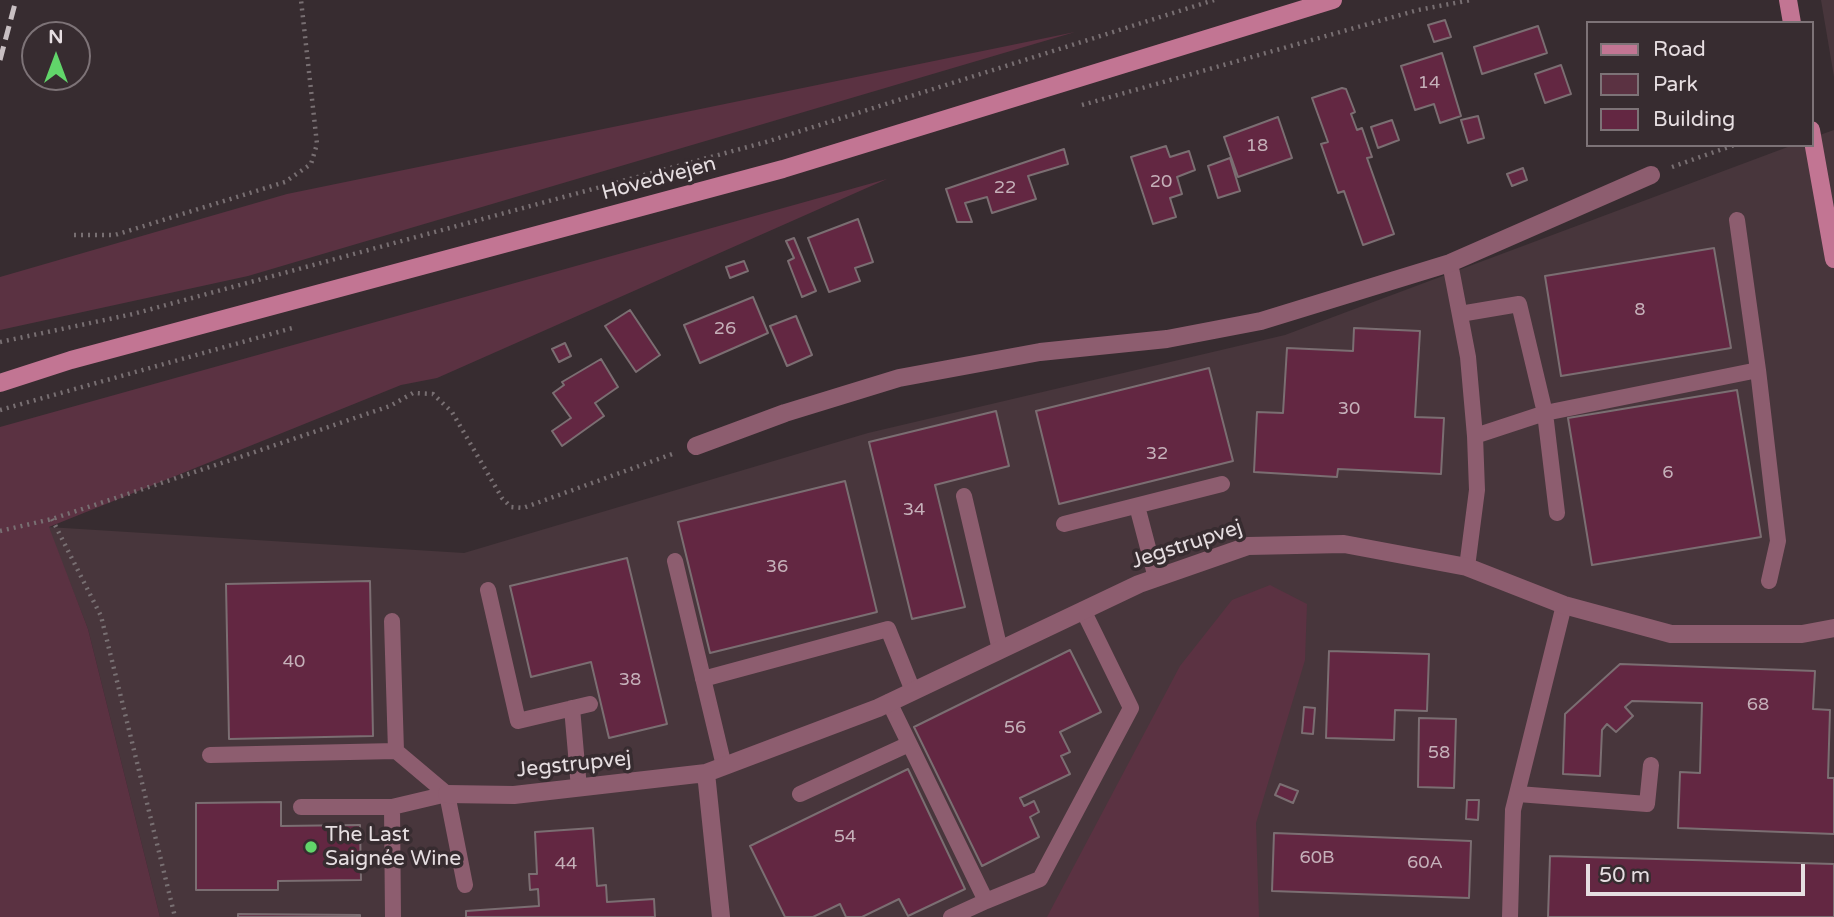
<!DOCTYPE html>
<meta charset="utf-8">
<style>
body{margin:0}
#map{position:relative;width:1834px;height:917px;overflow:hidden;background:#372c30;font-family:"Varela Round",sans-serif}
canvas{display:block}
.legend{position:absolute;left:1586px;top:21px;width:228px;height:126px;box-sizing:border-box;background:#372c30;border:2px solid #7d7377;margin:0;padding:9px 12px;list-style:none;font-size:21px;color:#e6dee1}
.legend li{display:flex;align-items:center;gap:14px;height:35px}
.legend b{width:35px;border:2px solid #7d7377}
.north{position:absolute;left:21px;top:21px;width:70px;height:70px;box-sizing:border-box;background:#372c30;border:2px solid #7d7377;border-radius:50%;rotate:0deg;font-size:19px;font-weight:700;line-height:28px;text-align:center;color:#e6dee1}
.north::after{content:'';display:block;margin:auto;width:24px;height:32px;background:#61d56a;clip-path:polygon(50% 0,100% 100%,50% 72%,0 100%)}
.scale{position:absolute;left:1586px;top:864px;width:219px;height:32px;box-sizing:border-box;border:4px solid #e6dee1;border-top:0;padding-left:9px;font-size:21px;line-height:24px;white-space:nowrap;color:#e6dee1;-webkit-text-stroke:5px #372c30;paint-order:stroke}
</style>
<div id="map">
<canvas width="1834" height="917"></canvas>
<ul class="legend">
<li><b style="height:9px;background:#c27593"></b>Road</li>
<li><b style="height:19px;background:#5b3242"></b>Park</li>
<li><b style="height:19px;background:#632742"></b>Building</li>
</ul>
<div class="north">N</div>
<div class="scale">50 m</div>
</div>
<script>
const ctx = document.querySelector('canvas').getContext('2d');
ctx.lineJoin = 'round';
function fill(path, color) { ctx.fillStyle = color; ctx.fill(path, 'evenodd'); }
const toPath = rows => new Path2D(rows.map(r => 'M' + r).join(''));
function trace(path, color, width, dash) { ctx.strokeStyle = color; ctx.lineWidth = width; ctx.lineCap = dash ? 'butt' : 'round'; ctx.setLineDash(dash || []); ctx.stroke(path); }
function label(font, color, halo, rows, align = 'center') {
  ctx.font = font + ' "Varela Round",sans-serif'; ctx.lineWidth = 7; ctx.setLineDash([]); ctx.textBaseline = 'middle'; ctx.strokeStyle = halo; ctx.fillStyle = color; for (const [text, x, y, turn = 0] of rows) {
    ctx.save(); ctx.translate(x, y); ctx.rotate((+turn || 0) * Math.PI / 180); ctx.textAlign = isNaN(turn) ? turn : align; if (halo) ctx.strokeText(text, 0, 0); ctx.fillText(text, 0, 0); ctx.restore();
  }
}
fill(toPath([
 [1821,0,1834,0,1834,77],
 [1834,130,1834,917,160,917,88,629,48,527,464,553,868,433,1285,335,1793,145,1811,145,1811,138]
]), '#48363c');
fill(toPath([
 [1075,32,248,276,0,330,0,277,287,194],
 [887,179,437,378,401,385,49,527,88,629,160,917,0,917,0,427],
 [1270,585,1307,604,1305,660,1256,823,1259,917,1047,917,1180,666,1232,600]
]), '#5b3242');
const building = toPath([
 [1445,20,1451,37,1434,42,1428,25,1445,20],
 [1538,26,1547,53,1482,74,1474,47,1538,26],
 [1442,53,1461,116,1440,123,1434,104,1415,110,1401,66,1442,53],
 [1561,65,1571,94,1545,103,1535,74,1561,65],
 [1342,88,1346,89,1355,112,1351,114,1357,130,1362,128,1372,157,1367,158,1394,234,1363,245,1344,191,1338,193,1321,144,1328,142,1312,98,1342,88],
 [1478,116,1484,138,1468,143,1461,120,1478,116],
 [1278,117,1292,158,1238,177,1224,137,1278,117],
 [1392,120,1399,140,1378,148,1371,127,1392,120],
 [1166,146,1170,157,1189,151,1195,170,1177,177,1182,194,1170,198,1176,217,1153,224,1131,157,1166,146],
 [1064,149,1068,164,1028,176,1036,199,992,213,987,197,965,203,972,222,957,222,946,189,1064,149],
 [1230,158,1240,191,1218,198,1208,166,1230,158],
 [1523,168,1527,180,1512,186,1507,174,1523,168],
 [858,219,873,262,855,268,860,281,829,292,808,238,858,219],
 [794,238,816,291,802,297,788,261,794,258,786,241,794,238],
 [1714,248,1731,348,1561,376,1545,276,1714,248],
 [744,261,748,271,730,278,726,267,744,261],
 [753,297,768,333,700,363,684,325,753,297],
 [630,310,660,355,636,372,605,326,630,310],
 [796,316,812,355,787,366,770,326,796,316],
 [1354,328,1420,331,1415,417,1444,418,1441,474,1338,469,1337,477,1254,472,1257,412,1283,413,1287,348,1353,351,1354,328],
 [565,343,571,356,559,362,552,349,565,343],
 [601,359,618,387,595,403,604,416,562,446,552,431,571,418,553,393,564,385,562,382,601,359],
 [1209,368,1233,461,1059,504,1036,411,1209,368],
 [1737,390,1761,537,1592,565,1568,418,1737,390],
 [996,411,1009,466,935,485,965,607,912,619,869,442,996,411],
 [845,481,877,612,710,653,678,522,845,481],
 [627,558,667,724,609,738,591,662,531,677,510,586,627,558],
 [370,581,373,736,229,739,226,584,370,581],
 [1070,650,1101,712,1060,732,1070,752,1061,756,1070,774,1020,798,1024,806,1034,801,1039,812,1030,817,1039,837,982,866,914,727,1070,650],
 [1329,651,1429,654,1427,711,1395,710,1394,740,1326,738,1329,651],
 [1620,664,1815,671,1813,709,1830,710,1828,778,1834,778,1834,834,1678,828,1680,772,1700,773,1702,703,1632,701,1625,707,1633,716,1616,732,1607,724,1602,730,1600,776,1563,774,1565,714,1620,664],
 [1304,707,1315,708,1313,734,1302,733,1304,707],
 [1419,718,1456,719,1454,788,1418,787,1419,718],
 [908,769,965,889,908,916,899,899,862,917,846,917,840,904,813,917,785,917,750,846,908,769],
 [1280,784,1298,791,1293,803,1275,795,1280,784],
 [1467,800,1479,800,1478,820,1466,819,1467,800],
 [281,802,281,826,360,825,361,880,278,881,278,890,196,890,196,803,281,802],
 [593,828,597,886,606,885,607,902,654,899,655,917,466,917,466,911,539,906,538,889,530,890,529,874,537,874,535,832,593,828],
 [1274,833,1471,841,1469,898,1272,891,1274,833],
 [1550,856,1834,864,1834,917,1548,917,1550,856],
 [238,914,360,915,360,917,238,917,238,914]
]);
fill(building, '#632742');
trace(building, '#7b6e72', 2);
trace(toPath([
 [1082,105,1418,10,1471,0],
 [1672,167,1734,145],
 [74,235,115,235,285,182,311,164,317,144,301,0],
 [0,342,133,314,766,142,1214,0],
 [0,410,296,327],
 [52,519,101,616,175,917],
 [0,531,52,519,246,455,390,406,413,393,433,394,452,412,502,498,511,507,523,508,675,453]
]), '#786f72', 4.5, [2, 5]);
trace(toPath([
 [1737,220,1758,370,1778,541,1769,581],
 [1450,263,1468,357,1475,436,1477,490,1467,567],
 [1460,314,1519,304,1545,413,1557,513],
 [1475,436,1545,413,1758,370],
 [964,496,1000,650],
 [1137,506,1156,578],
 [1064,524,1222,484],
 [675,561,724,766],
 [488,590,518,721,590,704],
 [703,679,888,629,913,691],
 [889,702,986,901,951,917],
 [572,708,579,788],
 [396,751,447,794,465,885],
 [210,755,396,751,392,621],
 [800,794,909,744],
 [1518,794,1647,804,1651,765],
 [301,807,392,807,393,917],
 [392,807,447,794],
 [986,901,1040,879,1131,708,1083,610],
 [1510,917,1513,810,1564,605]
]), '#8d5d6f', 16);
trace(toPath([
 [696,446,785,413,899,378,1040,352,1167,339,1261,321,1450,263,1651,175],
 [706,773,721,917],
 [447,794,514,795,706,773,878,708,1139,584,1248,546,1344,544,1467,567,1564,605,1671,634,1802,634,1834,628]
]), '#8d5d6f', 18);
trace(toPath([
 [1788,0,1792,23],
 [1811,130,1834,259],
 [0,383,71,360,783,169,1333,0]
]), '#c27593', 18);
trace(toPath([
 [0,60,16,0]
]), '#c8bfc2', 5, [14, 7]);
for (const [x, y, r, color] of [
 [311,847,7,"#61d56a"]
]) { const dot = new Path2D(); dot.arc(x, y, r, 0, 2 * Math.PI); ctx.fillStyle = color; ctx.fill(dot); trace(dot, '#372c30', 2.5); }
label('18px', '#c5b0b9', null, [
 ["14",1429,83],
 ["18",1257,146],
 ["20",1161,182],
 ["22",1005,188],
 ["8",1640,310],
 ["26",725,329],
 ["30",1349,409],
 ["32",1157,454],
 ["6",1668,473],
 ["34",914,510],
 ["36",777,567],
 ["40",294,662],
 ["38",630,680],
 ["68",1758,705],
 ["56",1015,728],
 ["58",1439,753],
 ["54",845,837],
 ["60B",1317,858],
 ["60A",1425,863],
 ["44",566,864]
]);
label('21px', '#e6dee1', '#372c30', [
 ["Hovedvejen",659,179,-15],
 ["Jegstrupvej",1187,545,-18],
 ["Jegstrupvej",574,765,-6]
]);
label('21px', '#e6dee1', '#372c30', [
 ["The Last",325,835],
 ["Saignée Wine",325,859]
], 'left');
</script>
